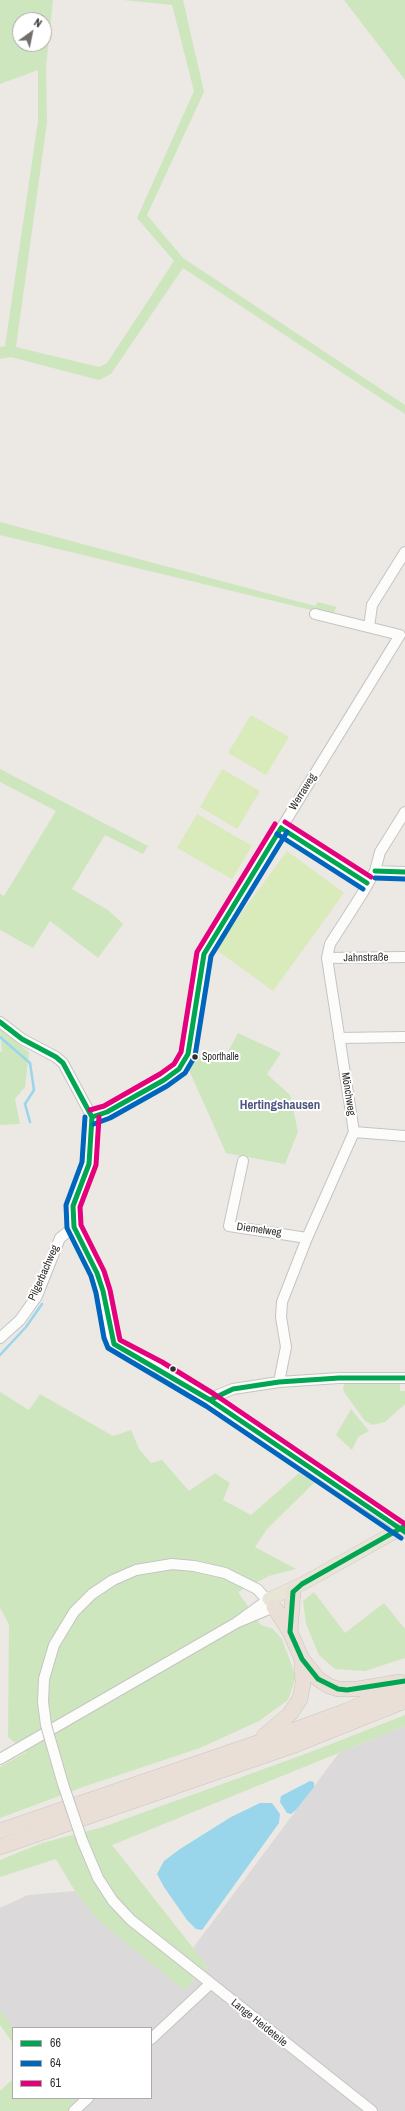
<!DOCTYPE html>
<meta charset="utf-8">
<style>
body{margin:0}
#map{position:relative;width:405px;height:2111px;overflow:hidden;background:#ece8e4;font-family:"Archivo Narrow",sans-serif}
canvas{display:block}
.legend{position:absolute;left:12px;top:2027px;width:140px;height:72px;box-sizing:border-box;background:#fff;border:1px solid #ababab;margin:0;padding:5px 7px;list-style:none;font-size:12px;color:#2e2e2e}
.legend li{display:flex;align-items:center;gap:8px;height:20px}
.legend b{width:20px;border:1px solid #ababab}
.north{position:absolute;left:12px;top:12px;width:40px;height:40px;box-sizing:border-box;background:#fff;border:1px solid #ababab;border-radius:50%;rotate:33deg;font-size:11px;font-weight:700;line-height:16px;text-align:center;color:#2e2e2e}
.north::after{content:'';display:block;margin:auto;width:14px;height:18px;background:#706f6e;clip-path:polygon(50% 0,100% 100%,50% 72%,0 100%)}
</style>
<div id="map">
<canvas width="405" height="2111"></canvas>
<ul class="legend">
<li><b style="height:5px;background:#00a651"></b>66</li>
<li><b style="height:5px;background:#0065bd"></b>64</li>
<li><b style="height:5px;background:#e5007d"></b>61</li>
</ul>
<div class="north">N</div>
</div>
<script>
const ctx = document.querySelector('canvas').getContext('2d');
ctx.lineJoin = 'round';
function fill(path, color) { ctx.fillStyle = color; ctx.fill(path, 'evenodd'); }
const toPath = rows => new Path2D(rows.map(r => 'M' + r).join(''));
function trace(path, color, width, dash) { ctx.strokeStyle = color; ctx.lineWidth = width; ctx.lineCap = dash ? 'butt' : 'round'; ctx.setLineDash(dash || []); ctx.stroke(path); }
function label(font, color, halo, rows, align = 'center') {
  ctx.font = font + ' "Archivo Narrow",sans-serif'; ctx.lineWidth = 4; ctx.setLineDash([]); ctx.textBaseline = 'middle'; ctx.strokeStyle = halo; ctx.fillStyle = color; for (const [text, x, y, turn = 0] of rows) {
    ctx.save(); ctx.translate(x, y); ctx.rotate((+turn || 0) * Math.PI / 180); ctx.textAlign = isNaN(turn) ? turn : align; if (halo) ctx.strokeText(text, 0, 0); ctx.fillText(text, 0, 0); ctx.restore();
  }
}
fill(toPath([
 [405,1726,405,2111,82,2111,71,2098,151,2098,151,2028,14,2028,0,2010,0,1908,28,1895,75,1891,97,1919,184,1990,208,1967,193,1948,339,1753]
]), '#dcd9db');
fill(toPath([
 [0,0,53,0,46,67,47,122,16,347,99,367,107,363,174,261,137,218,194,91,172,5,123,0,183,0,204,92,147,215,183,258,405,405,405,414,183,268,111,374,99,380,11,357,0,359,0,347,5,346,38,121,38,70,0,84],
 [20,20,44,20,44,44,20,44],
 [344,0,405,0,405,80,390,60],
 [0,522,315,606,318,602,337,607,332,615,0,535],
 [0,769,148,846,143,854,105,835,72,889,108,910,123,924,98,958,50,921,33,948,0,930,0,894,4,896,56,811,0,782],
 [0,1029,29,1052,25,1087,15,1099,20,1124,0,1125,0,1052,2,1051],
 [238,1033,281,1053,267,1074,290,1095,298,1132,285,1164,226,1153,189,1070,199,1056,222,1063],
 [345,1383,400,1383,400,1391,405,1391,405,1404,385,1422,372,1425,365,1421,344,1392,343,1388],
 [0,1392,29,1410,40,1394,113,1436,131,1430,139,1449,151,1463,162,1460,189,1491,215,1473,230,1483,223,1500,251,1515,299,1473,315,1482,267,1529,255,1547,296,1569,269,1576,238,1592,261,1625,273,1629,282,1639,296,1677,288,1700,259,1721,200,1748,86,1786,0,1818,0,1767,26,1752,8,1737,9,1624,0,1608],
 [351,1409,369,1431,358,1437,352,1450,336,1435],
 [314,1592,345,1633,384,1603,405,1629,405,1658,365,1671,335,1669,319,1655,306,1624,303,1601],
 [405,1715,405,1726,112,1845,208,1967,184,1990,97,1919,75,1891,56,1859,0,1877,0,1860,42,1843,103,1827,308,1753],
 [0,2010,14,2028,13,2043,0,2025],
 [13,2079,13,2098,71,2098,82,2111,0,2111,0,2091]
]), '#cee6be');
fill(toPath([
 [251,715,289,737,266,775,228,753],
 [222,769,260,791,237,829,200,807],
 [197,814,252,846,232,879,177,848],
 [287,851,344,893,273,991,215,949]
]), '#d9eabb');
fill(toPath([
 [310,1781,314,1782,314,1787,296,1810,291,1814,287,1813,280,1802,281,1796],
 [260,1803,272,1803,280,1814,279,1823,202,1930,196,1929,187,1920,164,1887,157,1874,164,1861,180,1849,231,1817]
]), '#99d6ec');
trace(toPath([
 [0,1037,30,1063,34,1090,25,1104,30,1122],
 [0,1355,26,1327,42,1304]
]), '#99d6ec', 2.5);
const minor = toPath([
 [369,627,372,605,405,552],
 [281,828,367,883],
 [375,871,405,872],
 [327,958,405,957],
 [0,1022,22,1039,56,1057,63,1063,92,1117,89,1164,73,1206,74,1227,97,1273,103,1291,111,1336,114,1344,124,1351,158,1368,210,1400,402,1528,405,1526],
 [339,1038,405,1037],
 [92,1117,107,1112,164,1080,179,1069,188,1054,204,954,400,635,315,614],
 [354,1132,405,1136],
 [243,1161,229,1226,307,1238],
 [0,1338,20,1320,37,1296,60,1238,74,1227],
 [279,1382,286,1347,281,1317,282,1302,307,1238,354,1132,327,958,330,944,362,894,375,871,380,852,405,812],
 [210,1400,218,1395,233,1389,279,1382,339,1378,405,1378],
 [46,1725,43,1702,44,1679,54,1645,74,1612,92,1594,113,1580,136,1570,172,1564,194,1566,225,1573,257,1589,274,1607,236,1623],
 [50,1739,63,1784],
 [0,1759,236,1623,269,1599],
 [82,1840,98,1878,113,1901,131,1920,372,2111],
 [151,2039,210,1984],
 [74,2111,88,2098]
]);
const major = toPath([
 [269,1599,302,1584,402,1528,405,1532]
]);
const highway = toPath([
 [274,1607,290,1632,302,1659,318,1679,329,1686,338,1689,358,1689,400,1682],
 [290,1632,293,1592],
 [264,1736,290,1714,300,1699,303,1684,302,1659],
 [0,1831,286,1733,346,1711,405,1686],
 [0,1847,292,1746,405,1701]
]);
trace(minor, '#c5c4c5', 12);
trace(major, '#c6c5c4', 14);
trace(highway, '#c6c5c4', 16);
trace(minor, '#fcfcfb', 10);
trace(major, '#e8e4d6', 13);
trace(highway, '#eadfd6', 15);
const minorBridge = toPath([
 [46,1725,50,1739],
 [63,1784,82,1840]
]);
trace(minorBridge, '#c5c4c5', 12, []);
trace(minorBridge, '#fcfcfb', 10);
trace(toPath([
 [281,828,367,883],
 [375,871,405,872],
 [0,1022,22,1039,56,1057,63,1063,92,1117,89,1164,73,1206,74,1227,97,1273,103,1291,114,1344,210,1400,405,1532],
 [92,1117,107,1112,164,1080,179,1069,188,1054,204,954,281,828],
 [210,1400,233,1389,279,1382,339,1378,405,1378],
 [293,1592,290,1632,302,1659,318,1679,338,1689,347,1690,405,1681],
 [293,1592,302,1584,405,1526]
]), '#00a651', 5);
trace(toPath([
 [277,834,363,889],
 [375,878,405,879],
 [85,1117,82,1162,66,1205,67,1228,91,1276,96,1293,104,1338,108,1348,206,1406,401,1538],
 [94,1124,110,1118,167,1086,185,1073,195,1056,211,956,287,832]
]), '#0065bd', 5);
trace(toPath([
 [285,822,371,877],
 [90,1110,104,1106,160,1074,174,1064,181,1052,197,952,275,824],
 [99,1117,96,1165,80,1207,81,1225,104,1271,110,1290,120,1340,162,1362,214,1394,405,1524]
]), '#e5007d', 5);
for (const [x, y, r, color] of [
 [195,1057,3.5,"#2e2e2e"],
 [173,1369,3.5,"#2e2e2e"]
]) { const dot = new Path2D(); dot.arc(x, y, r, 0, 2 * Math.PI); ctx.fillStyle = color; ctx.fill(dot); trace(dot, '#fff', 1.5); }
label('10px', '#2e2e2e', '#fff', [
 ["Sporthalle",202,1057]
], 'left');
label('11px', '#2e2e2e', '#fff', [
 ["Werraweg",303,792,-58],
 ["Jahnstraße",366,958,-1],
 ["Mönchweg",348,1094,81],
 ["Diemelweg",259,1230,8],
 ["Pilgerbachweg",44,1273,-66],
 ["Lange Heideteile",259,2023,39]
]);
label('bold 13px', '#4d5680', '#fff', [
 ["Hertingshausen",280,1106]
]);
</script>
